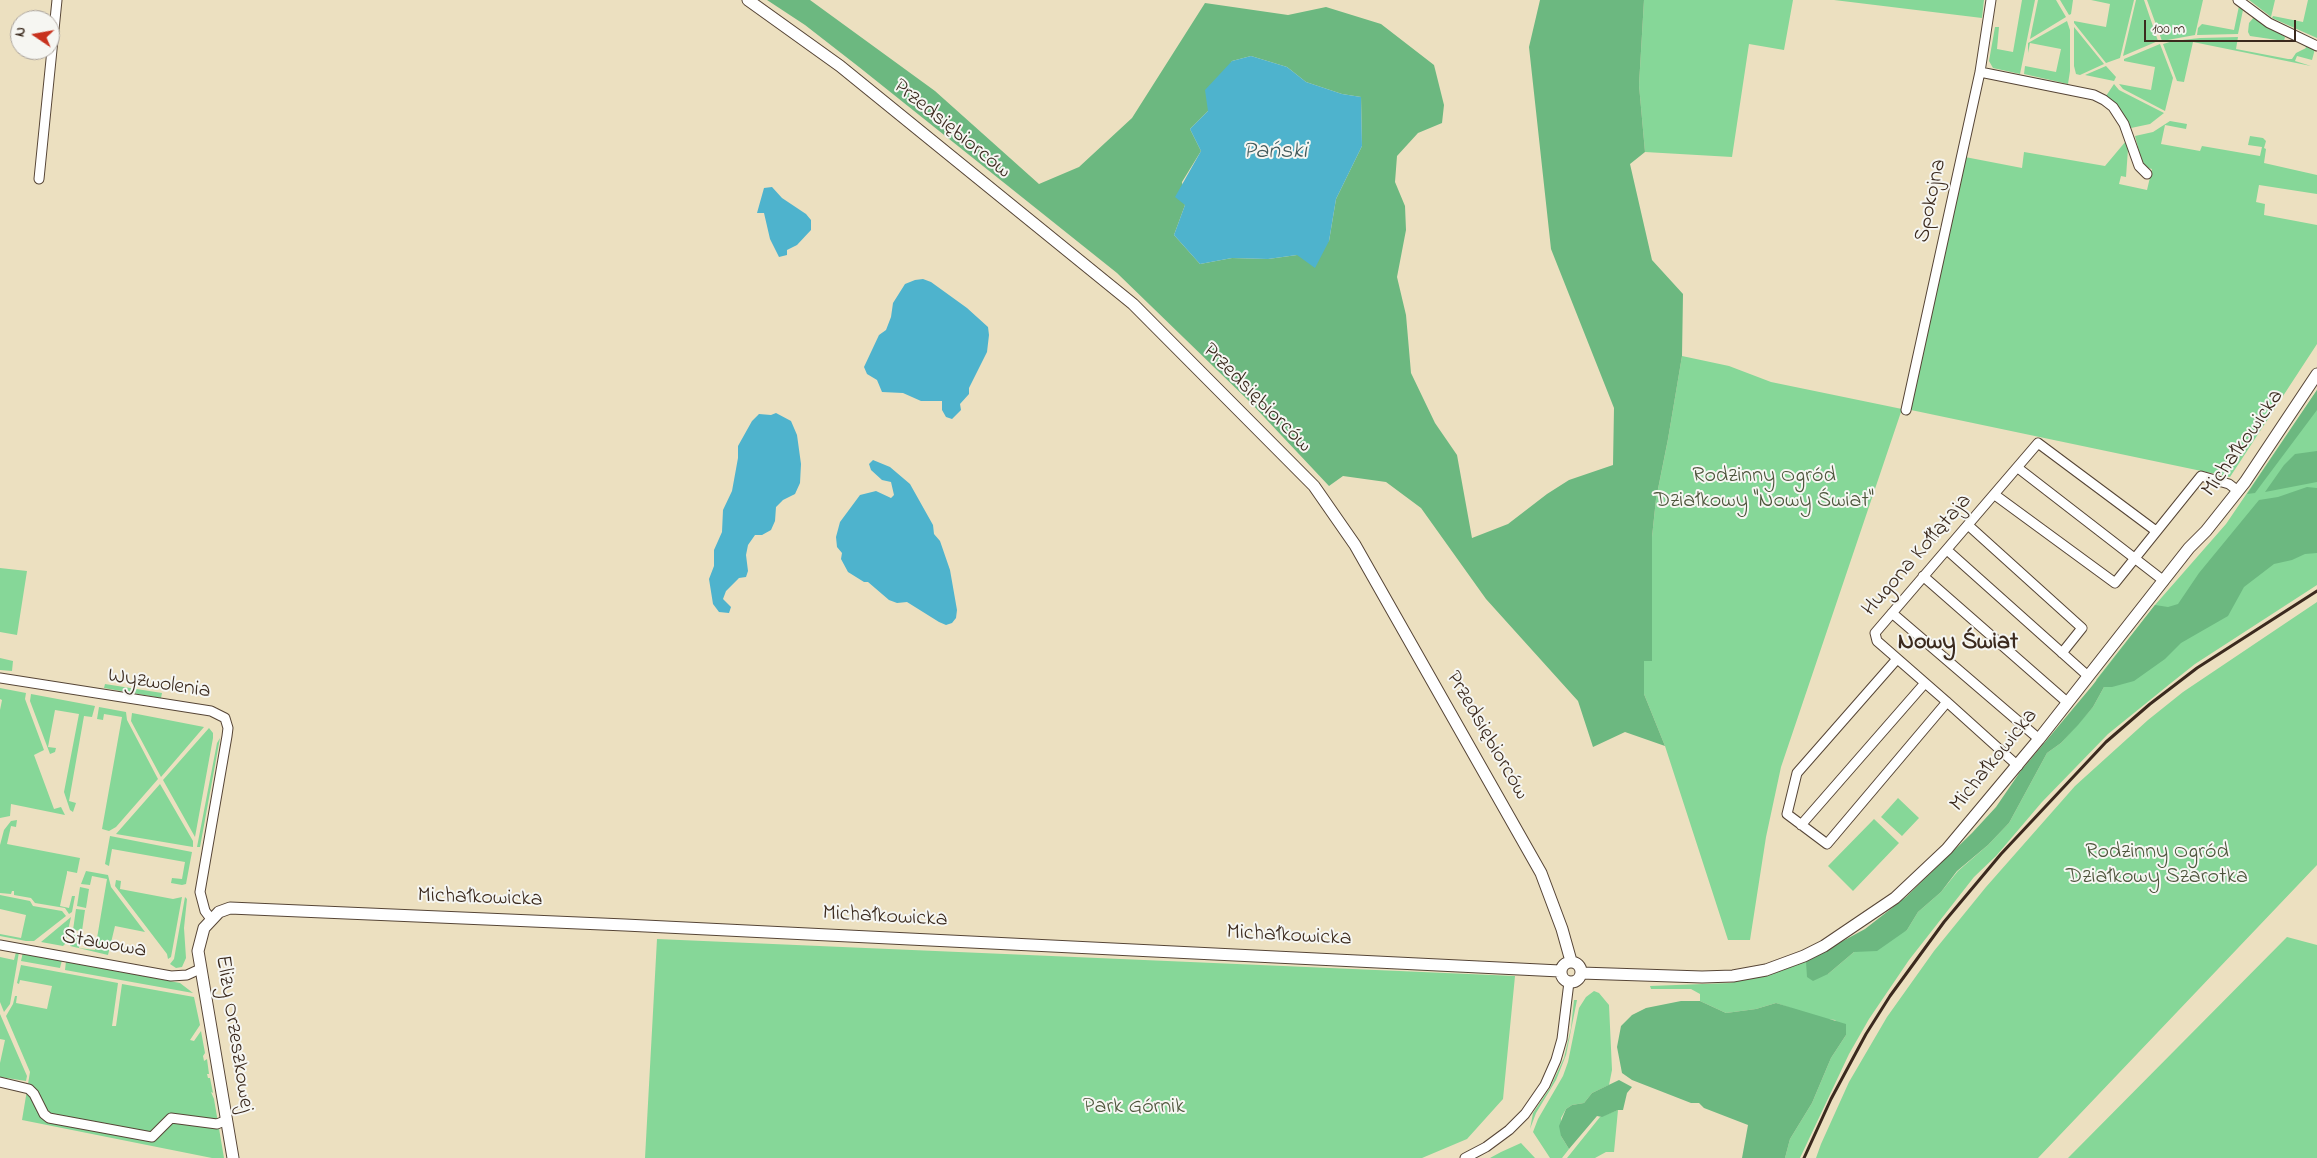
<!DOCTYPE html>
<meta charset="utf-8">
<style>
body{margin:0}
#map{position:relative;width:2317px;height:1158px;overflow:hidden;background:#ece0c0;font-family:"Indie Flower",sans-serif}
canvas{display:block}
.north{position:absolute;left:10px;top:10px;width:50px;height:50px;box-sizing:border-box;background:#f6f6f2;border:1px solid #aba49d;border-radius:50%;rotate:282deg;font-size:14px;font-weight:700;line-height:20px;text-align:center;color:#3b2a1e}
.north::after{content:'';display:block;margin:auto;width:18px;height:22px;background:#c8321e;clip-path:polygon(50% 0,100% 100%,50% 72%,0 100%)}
.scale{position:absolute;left:2144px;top:20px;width:152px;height:22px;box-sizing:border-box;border:2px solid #3b2a1e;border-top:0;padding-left:6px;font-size:15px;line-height:18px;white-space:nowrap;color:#3b2a1e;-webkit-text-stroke:4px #f6f6f2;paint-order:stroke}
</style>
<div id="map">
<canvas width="2317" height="1158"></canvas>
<div class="north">N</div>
<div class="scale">100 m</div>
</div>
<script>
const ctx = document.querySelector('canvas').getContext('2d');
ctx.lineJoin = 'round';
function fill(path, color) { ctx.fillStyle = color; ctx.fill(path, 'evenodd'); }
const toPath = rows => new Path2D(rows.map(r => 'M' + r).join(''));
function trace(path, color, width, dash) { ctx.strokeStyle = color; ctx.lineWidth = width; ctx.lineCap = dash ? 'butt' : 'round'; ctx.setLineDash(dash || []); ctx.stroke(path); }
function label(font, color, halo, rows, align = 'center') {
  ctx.font = font + ' "Indie Flower",sans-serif'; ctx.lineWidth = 4; ctx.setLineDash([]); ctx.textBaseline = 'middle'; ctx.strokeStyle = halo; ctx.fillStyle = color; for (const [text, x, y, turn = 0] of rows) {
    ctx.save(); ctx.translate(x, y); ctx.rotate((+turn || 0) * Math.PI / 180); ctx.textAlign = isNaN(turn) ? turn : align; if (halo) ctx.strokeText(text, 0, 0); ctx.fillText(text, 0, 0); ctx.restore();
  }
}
fill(toPath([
 [1644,0,1793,0,1784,50,1749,44,1732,157,1645,152,1639,85],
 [1834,0,1984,0,1982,18],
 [2022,0,2035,0,2020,74,1993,68,1989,61,1995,27,1999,27,1997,49,2013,52],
 [2038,0,2056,0,2066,17,2030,39],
 [2060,0,2073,0,2071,14,2069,15],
 [2091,0,2134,0,2120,58,2106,63,2074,23,2074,21,2106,27,2110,4],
 [2136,0,2144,0,2158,41,2123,56],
 [2147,0,2203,0,2195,35,2162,41],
 [2249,0,2275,0,2271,17,2266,13],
 [2308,0,2317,0,2317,38,2272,18,2273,16,2303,22],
 [2239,6,2243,10,2238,34,2197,35,2198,28,2202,24,2234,30],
 [2254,17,2285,37,2284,41,2250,36,2248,32,2249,23],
 [2067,21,2070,30,2070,71,2068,84,2024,74,2025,66,2056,72,2061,49,2030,43,2028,53,2028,43],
 [2074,27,2104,64,2080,75,2076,74,2074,66],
 [2238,37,2236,49,2288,59,2292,59,2296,53,2306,48,2305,45,2315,49,2312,60,2297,56,2295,61,2311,66,2193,42,2184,82,2177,81,2163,44,2173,41,2200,38],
 [2160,44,2173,78,2165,111,2123,89,2119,84,2151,90,2155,67,2124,61,2124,59],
 [2106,66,2116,77,2114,81,2085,75],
 [2114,84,2119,90,2164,113,2150,124,2131,128,2123,115,2106,96],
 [2170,121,2187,124,2186,129,2165,125,2161,144,2200,151,2202,146,2260,156,2262,147,2248,145,2250,136,2263,138,2266,141,2264,148,2266,149,2264,163,2317,175,2317,194,2259,185,2256,202,2265,204,2264,215,2317,225,2317,344,2230,477,1911,410,1965,157,2022,168,2024,152,2105,166,2126,141,2128,149,2126,177,2121,176,2119,184,2147,190,2152,169,2143,167,2135,136,2153,132],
 [1682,356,1729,366,1771,382,1902,409,1781,767,1766,837,1750,940,1728,940,1665,746,1644,694,1644,661,1652,661,1652,537,1656,499,1668,439],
 [2317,390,2317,585,2195,664,2171,683,2108,734,2042,802,1996,856,1974,877,1909,960,1869,1019,1849,1054,1800,1158,1785,1158,1790,1139,1812,1103,1831,1058,1846,1035,1835,1020,1820,1018,1776,1003,1756,1009,1726,1013,1700,1001,1700,994,1691,989,1651,989,1650,986,1729,983,1768,975,1806,961,1828,974,1854,952,1907,930,1918,912,1941,892,1958,871,1988,845,2009,823,2047,753,2061,743,2093,707,2104,687,2096,680,2155,605,2226,524],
 [0,568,27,571,17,635,0,632],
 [2317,602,2317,865,2038,1158,1816,1158,1821,1144,1849,1082,1887,1017,1934,951,1986,887,2075,786,2148,720,2183,692],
 [0,658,13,661,12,671,0,670],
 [105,684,162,693,161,698,104,688],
 [0,688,26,693,25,699,44,750,34,755,54,809,61,807,65,815,11,804,10,816,0,818,0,710,2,700,0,699],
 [31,694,95,706,92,717,84,716,69,801,76,803,73,812,70,810,64,792,79,714,55,710,48,747,56,748,55,752,50,754,30,701],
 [99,707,126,712,127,720,158,779,116,827,109,831,102,829,122,717,104,714,103,720,97,719],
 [132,713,204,727,161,777,131,721],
 [209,728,213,733,213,738,195,837,163,780],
 [220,738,200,847,197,847,217,743],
 [160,784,193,841,193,847,116,834],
 [1898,798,1919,818,1902,836,1881,817],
 [1874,819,1899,843,1853,891,1828,866],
 [17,820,16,827,11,826,7,844,80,858,77,873,67,871,67,873,60,906,69,908,72,896,75,896,72,912,69,914,65,908,35,903,31,898,14,895,14,891,12,891,11,894,0,893,0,845,4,830,11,821],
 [110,836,192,852,186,884,182,885,171,883,172,878,182,879,185,862,112,849,109,866,105,864],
 [86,871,108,875,111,887,145,932,115,926,108,955,70,946,72,934,81,936,79,948,95,950,107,879,92,876,90,885,81,884],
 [116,880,121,881,120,889,173,899,182,897,171,957,168,959,167,954,115,886],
 [80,887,89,889,86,908,77,906],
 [0,895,30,901,33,906,62,911,66,916,34,941,26,941,0,936,0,934,21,938,26,915,0,909],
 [185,897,187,899,184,928,186,958,182,967,176,968,170,964,174,959],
 [76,909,85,910,82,931,73,930],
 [71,917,65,944,63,946,41,942],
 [2287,937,2317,945,2317,1158,2068,1158],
 [657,939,1515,976,1503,1099,1467,1139,1422,1158,645,1158],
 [16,952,19,952,10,1004,4,1012,0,1002,0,957,14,960],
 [23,952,62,960,60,968,21,961],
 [66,961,180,983,193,993,65,970],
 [21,965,118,983,112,1026,116,1026,122,984,194,997,200,1025,190,1040,194,1041,201,1031,205,1053,203,1056,204,1061,207,1059,209,1074,207,1074,208,1078,210,1078,213,1093,211,1092,214,1099,224,1158,212,1158,22,1120,30,1072,6,1016,13,1004,15,996,17,996,16,1003,47,1009,52,986,20,980,19,984,17,983],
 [1594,991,1599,993,1609,1005,1612,1070,1609,1085,1592,1093,1584,1103,1572,1105,1566,1109,1561,1118,1561,1136,1569,1149,1562,1158,1550,1158,1533,1132,1538,1119,1563,1076,1568,1062,1579,1008,1586,997],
 [1574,1000,1577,1000,1566,1055,1556,1080,1536,1113,1530,1129,1533,1113,1550,1088,1564,1058,1571,1028],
 [0,1014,27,1076,26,1081,0,1077,0,1063,5,1040,0,1039],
 [1618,1110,1614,1152,1606,1152,1595,1158,1567,1158,1600,1117],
 [1521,1143,1535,1158,1490,1158,1501,1152]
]), '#86d798');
fill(toPath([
 [767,0,810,0,935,91,1039,184,1079,167,1132,118,1205,3,1288,15,1326,7,1381,24,1434,65,1444,105,1442,123,1418,133,1397,156,1395,182,1405,206,1406,230,1397,277,1406,315,1411,373,1435,423,1457,455,1472,538,1508,524,1547,494,1569,480,1613,465,1614,408,1551,249,1529,47,1540,0,1644,0,1639,85,1645,152,1630,164,1652,260,1683,294,1682,356,1668,439,1656,499,1652,537,1652,661,1644,661,1644,694,1665,746,1625,732,1593,747,1578,701,1486,599,1421,508,1386,482,1343,476,1329,486,1250,402,1117,273,859,67,805,25],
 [1251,56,1287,67,1306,82,1342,94,1361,97,1362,146,1336,199,1329,241,1297,255,1268,259,1232,258,1200,264,1174,235,1185,205,1182,182,1201,151,1190,129,1208,111,1232,61],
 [2317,390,2317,410,2255,493,2247,494],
 [2317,451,2317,482,2265,492,2284,465,2295,454],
 [2307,487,2317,488,2317,553,2305,554,2292,560,2274,564,2244,587,2228,616,2181,643,2165,659,2134,681,2112,687,2104,687,2093,707,2078,725,2061,743,2047,753,2009,823,1988,845,1957,871,1941,892,1918,912,1907,930,1877,951,1854,952,1828,974,1813,981,1807,977,1806,961,1865,929,1906,897,1972,833,1996,807,2020,772,2092,686,2155,605,2168,607,2178,604,2199,573,2259,500,2278,497],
 [1681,1001,1700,1001,1726,1013,1756,1009,1776,1003,1846,1024,1846,1035,1831,1058,1812,1103,1790,1139,1785,1158,1742,1158,1748,1125,1704,1108,1699,1103,1691,1103,1632,1080,1622,1073,1617,1047,1621,1026,1632,1015,1646,1008],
 [1619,1080,1632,1087,1627,1093,1623,1110,1618,1110,1602,1117,1597,1116,1569,1149,1561,1136,1559,1126,1566,1109,1572,1105,1584,1103,1592,1093]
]), '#6cb880');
fill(toPath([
 [1251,56,1287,67,1306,82,1342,94,1361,97,1362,146,1336,199,1329,241,1315,268,1297,255,1268,259,1232,258,1200,264,1174,235,1185,205,1175,197,1201,151,1190,129,1208,111,1205,90,1232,61],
 [772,187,782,198,806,214,811,220,811,230,797,245,787,250,787,255,779,257,770,239,764,213,757,213,764,188],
 [923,279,931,282,967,308,988,327,989,335,987,352,969,388,969,394,960,404,961,410,952,419,946,417,942,410,942,401,921,401,903,393,882,392,877,380,867,374,864,367,879,335,886,330,891,317,893,303,905,284,915,280],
 [776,413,791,421,797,435,801,464,800,483,795,494,783,500,776,507,775,521,771,530,762,535,755,535,748,545,746,555,748,571,746,577,739,578,726,591,723,599,731,607,729,613,719,612,713,604,709,579,714,566,714,550,722,532,723,510,732,491,738,458,738,446,752,421,759,414,771,415],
 [873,460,890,467,910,484,933,525,934,534,940,541,950,570,957,610,956,618,952,623,946,625,939,622,907,602,897,603,889,600,868,582,864,582,848,572,841,559,842,553,837,547,836,537,840,522,860,495,876,491,891,498,894,495,891,482,882,480,871,470,869,464]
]), '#4eb3cd');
const minor = toPath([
 [2238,0,2269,23,2317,46],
 [1980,72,2094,95,2104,100,2113,107,2124,124,2139,166,2147,174],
 [39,179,57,0],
 [1906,410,1980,72,1991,0],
 [2018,468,2164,581],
 [1995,495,2115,583,2201,476,2229,484,2238,491],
 [1968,525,2082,628,2062,653],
 [1947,550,2088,676],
 [1923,576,2068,703],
 [1892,613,2039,739],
 [1897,659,1797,773,1787,814,1827,844,1947,702],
 [0,678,211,711,225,718,228,728,227,736,200,892,205,911,211,919],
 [2018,766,1947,702,1877,641,1875,633,2038,443,2156,531],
 [1801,825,1925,683],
 [0,945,171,976,187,975,200,969],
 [0,1082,29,1089,34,1094,44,1114,49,1118,152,1137,171,1118,217,1124,227,1120],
 [1465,1158,1486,1147,1509,1130,1525,1114,1545,1085,1556,1060,1562,1039,1569,982]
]);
const tertiary = toPath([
 [748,0,840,66,1133,304,1314,486,1355,545,1541,873,1562,929,1571,961],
 '1561 972a10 10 0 1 1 20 0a10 10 0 1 1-20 0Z',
 [1581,973,1702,977,1733,976,1766,970,1804,956,1824,946,1895,898,1947,849,2039,739,2189,548,2206,531,2245,482,2317,374],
 [233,1158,198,951,204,928,219,912,230,908,625,925,1560,971]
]);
trace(minor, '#564536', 11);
trace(tertiary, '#564536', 13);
trace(minor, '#fff', 9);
trace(tertiary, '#fff', 11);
trace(toPath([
 [1804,1158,1831,1099,1866,1034,1890,996,1944,922,2001,854,2106,742,2150,704,2197,668,2317,591]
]), '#3b2a1e', 3);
label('22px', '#3b2a1e', '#f6f6f2', [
 ["Przedsiębiorców",951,130,39],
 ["Spokojna",1932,201,-78],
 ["Przedsiębiorców",1256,399,45],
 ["Michałkowicka",2244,444,-55],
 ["Hugona Kołłątaja",1918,556,-49],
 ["Wyzwolenia",159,685,9],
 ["Przedsiębiorców",1486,736,60],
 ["Michałkowicka",1995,761,-51],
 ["Michałkowicka",480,899,2],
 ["Michałkowicka",885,918,3],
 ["Michałkowicka",1289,937,3],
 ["Stawowa",104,945,10],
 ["Elizy Orzeszkowej",233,1034,81]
]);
label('22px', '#4e553c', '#f6f6f2', [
 ["Rodzinny Ogród",1764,477],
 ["Działkowy \"Nowy Świat\"",1764,502],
 ["Rodzinny Ogród",2157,853],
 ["Działkowy Szarotka",2157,878],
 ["Park Górnik",1134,1108]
]);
label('italic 24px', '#425a5b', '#f6f6f2', [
 ["Pański",1275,153]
]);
label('bold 24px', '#3b2a1e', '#f6f6f2', [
 ["Nowy Świat",1958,644]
]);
</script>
